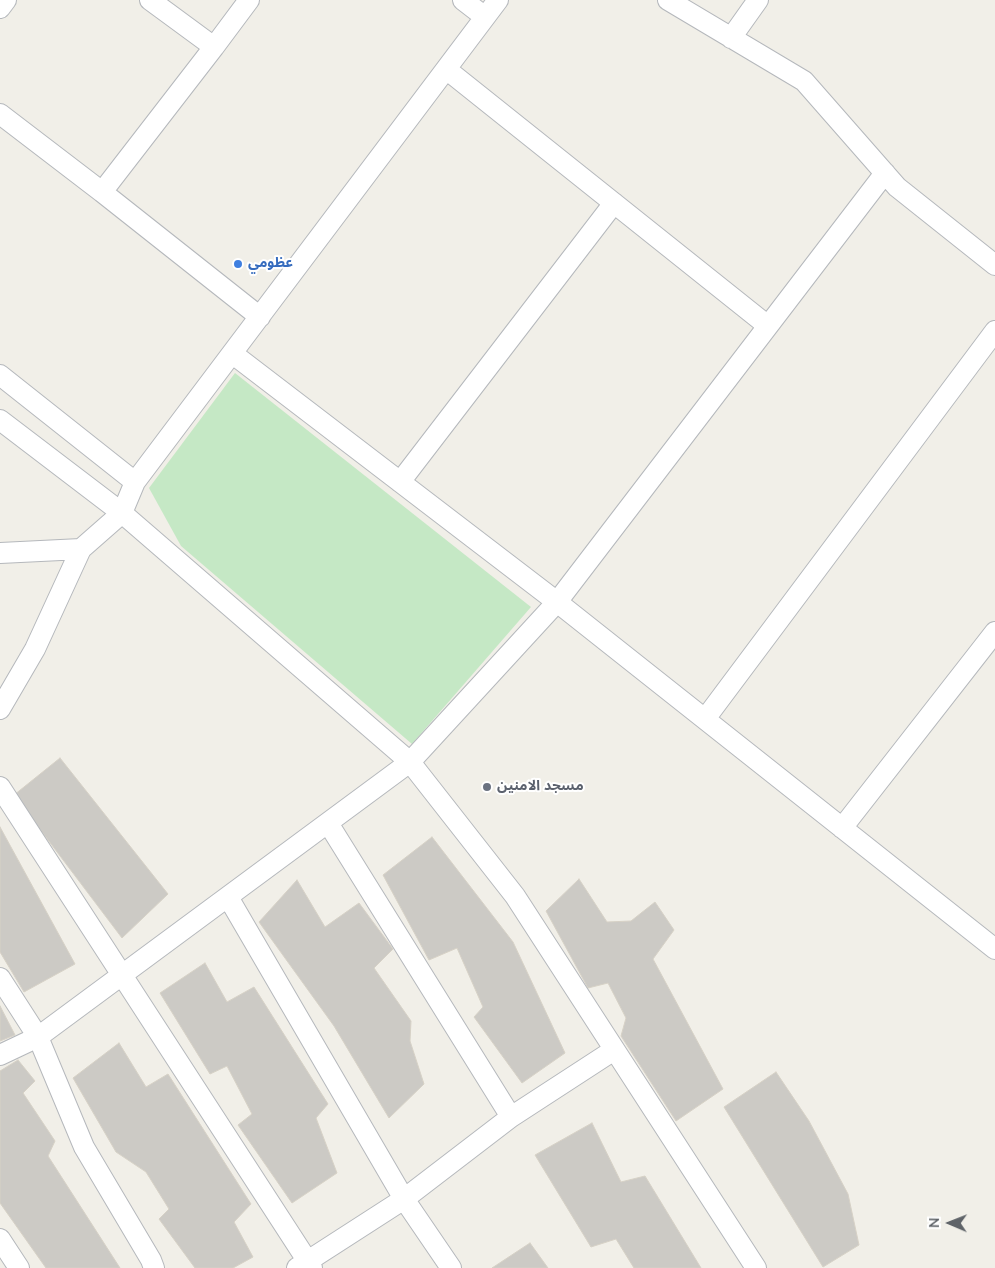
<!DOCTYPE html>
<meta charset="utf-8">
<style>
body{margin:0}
#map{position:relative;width:995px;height:1268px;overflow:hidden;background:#f1efe8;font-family:"Nunito Sans",sans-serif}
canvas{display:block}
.north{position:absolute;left:925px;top:1198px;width:50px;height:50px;-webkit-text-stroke:4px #fff;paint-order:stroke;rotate:271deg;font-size:14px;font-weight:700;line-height:20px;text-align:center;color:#5f6368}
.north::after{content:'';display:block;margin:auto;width:18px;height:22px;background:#5f6368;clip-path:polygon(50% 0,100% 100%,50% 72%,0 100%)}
</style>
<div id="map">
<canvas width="995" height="1268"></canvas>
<div class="north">N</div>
</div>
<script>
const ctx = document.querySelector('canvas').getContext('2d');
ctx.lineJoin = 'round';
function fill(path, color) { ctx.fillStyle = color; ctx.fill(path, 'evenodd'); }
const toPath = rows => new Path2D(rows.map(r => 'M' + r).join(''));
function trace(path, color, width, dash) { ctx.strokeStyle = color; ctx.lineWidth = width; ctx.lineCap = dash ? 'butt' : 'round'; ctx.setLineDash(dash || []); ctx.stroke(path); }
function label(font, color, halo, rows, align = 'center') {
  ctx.font = font + ' "Nunito Sans","Noto Sans Arabic",sans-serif'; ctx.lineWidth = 4; ctx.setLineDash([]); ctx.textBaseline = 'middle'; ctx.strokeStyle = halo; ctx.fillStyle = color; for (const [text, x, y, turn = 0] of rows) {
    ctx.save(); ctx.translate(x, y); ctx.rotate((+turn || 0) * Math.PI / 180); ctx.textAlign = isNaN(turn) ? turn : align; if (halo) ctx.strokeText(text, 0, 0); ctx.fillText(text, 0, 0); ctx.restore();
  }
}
fill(toPath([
 [235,373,531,607,412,744,181,546,149,488]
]), '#c5e8c5');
const building = toPath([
 [60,758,168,894,122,938,14,795,60,758],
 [0,827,75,964,24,992,0,952,0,827],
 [432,837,513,942,565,1053,522,1083,474,1017,483,1007,457,948,429,960,383,875,432,837],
 [579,879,607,922,631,921,655,902,674,930,653,959,723,1089,676,1121,621,1036,626,1018,608,983,588,988,546,911,579,879],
 [297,880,325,927,359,903,393,949,374,968,411,1021,410,1041,424,1084,389,1118,334,1026,259,922,297,880],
 [205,963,227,1002,254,987,328,1104,316,1118,337,1173,292,1203,238,1125,252,1114,227,1066,210,1074,160,993,205,963],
 [0,1006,15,1035,0,1041,0,1006],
 [119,1043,146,1087,168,1074,251,1204,234,1222,253,1257,233,1268,195,1268,159,1219,169,1209,146,1172,116,1152,73,1078,119,1043],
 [18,1060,35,1081,23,1093,55,1141,48,1156,120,1268,46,1268,0,1203,0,1071,18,1060],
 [776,1072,809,1121,848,1194,859,1245,823,1267,724,1107,776,1072],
 [592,1123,621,1182,645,1176,701,1268,634,1268,616,1239,591,1247,535,1155,592,1123],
 [530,1243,548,1268,492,1268,530,1243]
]);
fill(building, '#cccac5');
trace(building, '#d6d1c6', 1);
const street = toPath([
 [463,0,485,17],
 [668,0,804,81,897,187,995,265],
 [0,8,6,0],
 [731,38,758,0],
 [214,47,249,0],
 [446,69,768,326],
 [0,114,102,192,214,47,150,0],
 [102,192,260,317],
 [233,354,557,602,995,949],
 [0,375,135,482],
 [0,420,122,513,135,482,498,0],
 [400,482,614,203],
 [0,553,81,549,122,513,410,762,515,896,756,1268],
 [0,709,35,649,81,549],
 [705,719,995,331],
 [0,787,312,1268],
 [328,823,511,1117],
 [842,828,995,632],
 [228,897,404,1199,451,1268],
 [0,978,38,1037,84,1147,151,1260,154,1268],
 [0,1055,38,1037,410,762,557,602,885,173],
 [0,1239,19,1268],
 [297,1268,404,1199,511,1117,614,1050]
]);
trace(street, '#b5b8bc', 22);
trace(street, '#fff', 20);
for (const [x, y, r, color] of [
 [238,264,5,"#3f7fe0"],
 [487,787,5,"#6b7280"]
]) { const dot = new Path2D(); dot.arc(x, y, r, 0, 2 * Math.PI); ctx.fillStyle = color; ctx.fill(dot); trace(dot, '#fff', 2); }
label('bold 14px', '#366cbe', '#fff', [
 ["عظومي",248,264]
], 'left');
label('bold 14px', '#5b616d', '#fff', [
 ["مسجد الامنين",497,787]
], 'left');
</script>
